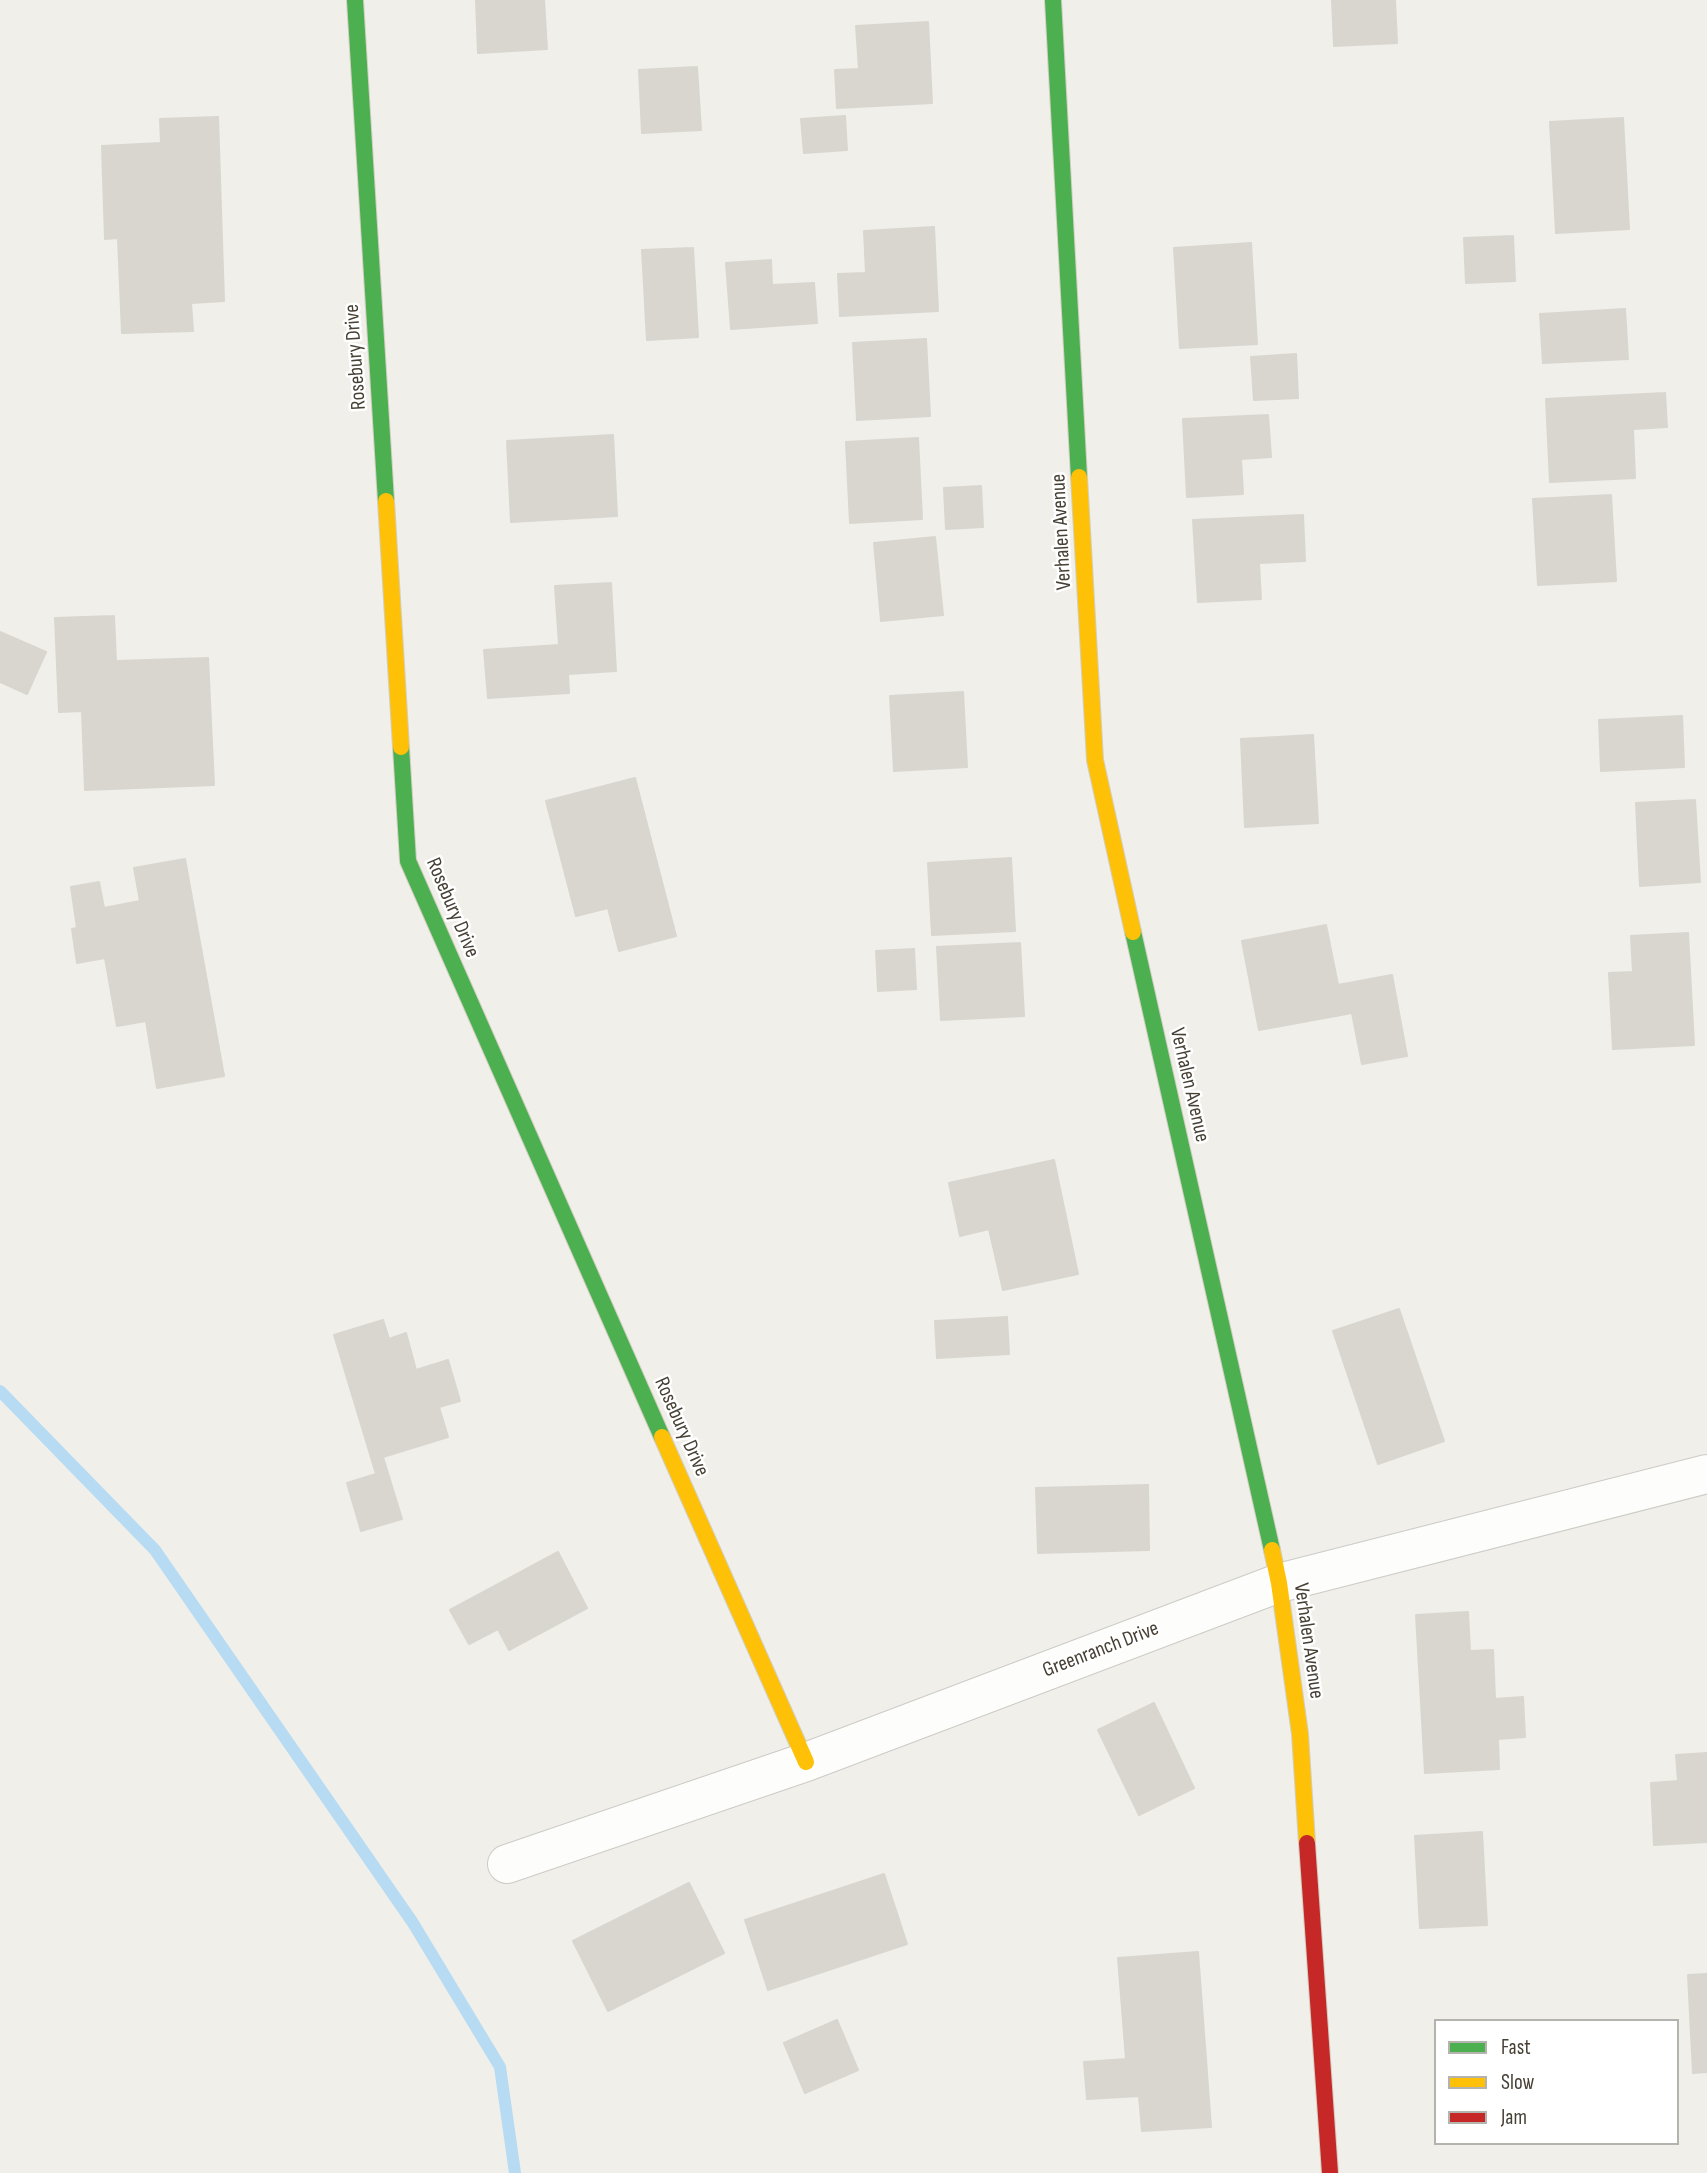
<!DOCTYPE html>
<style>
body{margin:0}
#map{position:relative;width:1707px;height:2173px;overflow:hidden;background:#f0efea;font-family:"Sofia Sans Condensed",sans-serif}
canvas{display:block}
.legend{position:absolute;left:1434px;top:2019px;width:245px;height:126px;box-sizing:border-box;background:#fff;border:2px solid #b5b3ae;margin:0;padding:9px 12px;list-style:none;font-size:21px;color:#474035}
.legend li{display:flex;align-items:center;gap:14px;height:35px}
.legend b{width:35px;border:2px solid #b5b3ae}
</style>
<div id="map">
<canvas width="1707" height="2173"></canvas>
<ul class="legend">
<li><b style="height:9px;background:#4caf50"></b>Fast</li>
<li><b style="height:9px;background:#ffc107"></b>Slow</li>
<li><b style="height:9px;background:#c62828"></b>Jam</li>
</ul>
</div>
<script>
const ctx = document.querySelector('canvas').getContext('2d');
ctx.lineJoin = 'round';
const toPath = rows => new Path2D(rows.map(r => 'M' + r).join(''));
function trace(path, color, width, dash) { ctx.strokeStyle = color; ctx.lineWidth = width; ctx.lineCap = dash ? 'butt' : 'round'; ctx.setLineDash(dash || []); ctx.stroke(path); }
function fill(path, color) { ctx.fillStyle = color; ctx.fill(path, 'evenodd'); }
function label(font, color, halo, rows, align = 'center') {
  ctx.font = font + ' "Sofia Sans Condensed",sans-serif'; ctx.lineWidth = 5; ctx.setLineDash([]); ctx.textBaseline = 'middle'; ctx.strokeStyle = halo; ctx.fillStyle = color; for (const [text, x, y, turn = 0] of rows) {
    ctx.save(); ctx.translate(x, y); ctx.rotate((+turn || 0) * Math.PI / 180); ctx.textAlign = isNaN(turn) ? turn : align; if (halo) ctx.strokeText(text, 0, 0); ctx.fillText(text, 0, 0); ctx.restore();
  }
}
trace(toPath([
 [0,1391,155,1550,413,1923,500,2067,515,2173]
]), '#b7dbf2', 12);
const building = toPath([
 [476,0,544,0,547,49,478,53,476,0],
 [1332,0,1395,0,1397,43,1334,46,1332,0],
 [928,22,932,103,837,108,835,70,859,69,856,26,928,22],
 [697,67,701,130,642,133,639,70,697,67],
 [845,116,847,150,804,153,801,119,845,116],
 [218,117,224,301,191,303,193,331,122,333,118,238,105,239,102,146,161,143,160,119,218,117],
 [1623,118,1629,229,1556,233,1550,122,1623,118],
 [934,227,938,311,840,316,838,274,866,273,864,231,934,227],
 [1513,236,1515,281,1466,283,1464,238,1513,236],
 [1251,243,1257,344,1180,348,1174,248,1251,243],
 [693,248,698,337,647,340,642,250,693,248],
 [771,260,772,285,814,283,817,323,731,329,726,263,771,260],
 [1625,309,1628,359,1543,363,1540,314,1625,309],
 [926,339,930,416,857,420,853,343,926,339],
 [1296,354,1298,398,1254,400,1251,357,1296,354],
 [1665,393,1667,427,1633,429,1635,478,1550,482,1546,399,1665,393],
 [1268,415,1271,457,1241,459,1243,494,1187,497,1183,419,1268,415],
 [613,435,617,516,511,522,507,441,613,435],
 [918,438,922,519,850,523,846,442,918,438],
 [981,486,983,527,946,529,944,488,981,486],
 [1611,495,1616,581,1538,585,1533,499,1611,495],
 [1303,515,1305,561,1259,563,1261,599,1198,602,1193,520,1303,515],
 [935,537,943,615,881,621,874,543,935,537],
 [611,583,616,671,568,674,569,693,488,698,484,650,559,645,555,586,611,583],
 [114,616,116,661,208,658,214,785,85,790,82,711,59,712,55,618,114,616],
 [0,632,46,652,27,694,0,682,0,632],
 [963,692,967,767,894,771,890,696,963,692],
 [1682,716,1684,767,1601,771,1599,720,1682,716],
 [1313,735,1318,823,1245,827,1241,739,1313,735],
 [635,778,676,936,619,951,608,908,576,916,546,801,635,778],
 [1695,800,1700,882,1640,886,1636,803,1695,800],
 [1011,858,1015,931,932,935,928,863,1011,858],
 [185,859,224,1076,157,1088,146,1021,117,1026,105,958,77,963,72,929,77,928,71,887,99,882,104,908,140,901,134,868,185,859],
 [1326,925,1338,985,1392,975,1407,1056,1362,1064,1352,1013,1259,1030,1242,941,1326,925],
 [1688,933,1694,1045,1613,1049,1609,973,1633,972,1631,936,1688,933],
 [1020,943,1024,1016,941,1020,937,947,1020,943],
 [914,949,916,989,878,991,876,951,914,949],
 [1054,1160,1078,1274,1003,1290,989,1229,960,1236,949,1183,1054,1160],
 [1399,1309,1444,1441,1378,1464,1333,1331,1399,1309],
 [1007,1317,1009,1354,937,1358,935,1321,1007,1317],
 [383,1320,389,1339,406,1333,416,1370,448,1360,460,1401,439,1407,448,1437,383,1457,402,1519,361,1531,347,1483,376,1474,334,1335,383,1320],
 [1148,1485,1149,1550,1038,1553,1036,1488,1148,1485],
 [558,1552,587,1608,509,1650,498,1629,469,1644,450,1610,558,1552],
 [1468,1612,1470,1651,1493,1650,1495,1699,1523,1697,1525,1737,1498,1739,1499,1769,1425,1773,1416,1615,1468,1612],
 [1154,1703,1194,1788,1139,1815,1098,1730,1154,1703],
 [1707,1753,1707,1842,1654,1845,1651,1783,1678,1781,1676,1755,1707,1753],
 [1482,1832,1487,1925,1420,1928,1415,1836,1482,1832],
 [884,1874,907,1944,768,1990,745,1920,884,1874],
 [689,1883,724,1953,608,2011,573,1941,689,1883],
 [1198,1952,1211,2127,1142,2131,1139,2096,1087,2099,1084,2062,1126,2059,1118,1958,1198,1952],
 [1707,1974,1707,2072,1693,2073,1688,1975,1707,1974],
 [837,2020,858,2070,805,2093,784,2043,837,2020]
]);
fill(building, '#d9d6d0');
trace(building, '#d9d6cf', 2);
const street = toPath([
 [507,1864,806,1762,1279,1583,1707,1474]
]);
const fast = toPath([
 [355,0,386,501],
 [1053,0,1079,477],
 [401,747,408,861,662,1437],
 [1133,932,1272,1550]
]);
const slow = toPath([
 [1079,477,1095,760,1133,932],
 [386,501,401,747],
 [662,1437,806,1762],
 [1272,1550,1279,1583,1300,1734,1307,1843]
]);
const jam = toPath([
 [1307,1843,1330,2173]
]);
trace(street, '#cdcbc6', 40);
trace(fast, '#d2cec1', 18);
trace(slow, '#d2cec1', 18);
trace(jam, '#d2cec1', 18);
trace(street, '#fdfdfc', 38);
trace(fast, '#4caf50', 16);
trace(slow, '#ffc107', 16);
trace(jam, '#c62828', 16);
label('21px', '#474035', '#fff', [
 ["Rosebury Drive",356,357,-94],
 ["Verhalen Avenue",1062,532,-93],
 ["Rosebury Drive",452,908,67],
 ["Verhalen Avenue",1189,1085,77],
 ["Rosebury Drive",681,1427,66],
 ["Verhalen Avenue",1308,1641,82],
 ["Greenranch Drive",1101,1650,-21]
]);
</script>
